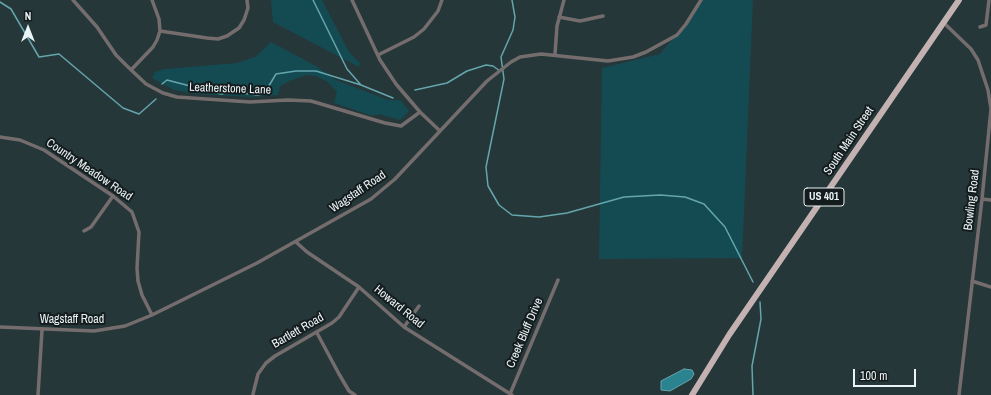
<!DOCTYPE html>
<style>
body{margin:0}
#map{position:relative;width:991px;height:395px;overflow:hidden;background:#263739;font-family:"Archivo Narrow",sans-serif}
canvas{display:block}
.north{position:absolute;left:8px;top:8px;width:40px;height:40px;-webkit-text-stroke:3px #151c1e;paint-order:stroke;rotate:0deg;font-size:11px;font-weight:700;line-height:16px;text-align:center;color:#eaf4f6}
.north::after{content:'';display:block;margin:auto;width:14px;height:18px;background:#eaf4f6;clip-path:polygon(50% 0,100% 100%,50% 72%,0 100%)}
.scale{position:absolute;left:853px;top:369px;width:63px;height:18px;box-sizing:border-box;border:2px solid #eaf4f6;border-top:0;padding-left:5px;font-size:12px;line-height:14px;white-space:nowrap;color:#eaf4f6;-webkit-text-stroke:3px #151c1e;paint-order:stroke}
</style>
<div id="map">
<canvas width="991" height="395"></canvas>
<div class="north">N</div>
<div class="scale">100 m</div>
</div>
<script>
const ctx = document.querySelector('canvas').getContext('2d');
ctx.lineJoin = 'round';
function fill(path, color) { ctx.fillStyle = color; ctx.fill(path, 'evenodd'); }
const toPath = rows => new Path2D(rows.map(r => 'M' + r).join(''));
function trace(path, color, width, dash) { ctx.strokeStyle = color; ctx.lineWidth = width; ctx.lineCap = dash ? 'butt' : 'round'; ctx.setLineDash(dash || []); ctx.stroke(path); }
function label(font, color, halo, rows, align = 'center') {
  ctx.font = font + ' "Archivo Narrow",sans-serif'; ctx.lineWidth = 4; ctx.setLineDash([]); ctx.textBaseline = 'middle'; ctx.strokeStyle = halo; ctx.fillStyle = color; for (const [text, x, y, turn = 0] of rows) {
    ctx.save(); ctx.translate(x, y); ctx.rotate((+turn || 0) * Math.PI / 180); ctx.textAlign = isNaN(turn) ? turn : align; if (halo) ctx.strokeText(text, 0, 0); ctx.fillText(text, 0, 0); ctx.restore();
  }
}
fill(toPath([
 [271,0,322,0,349,52,360,63,359,67,273,22],
 [703,0,753,0,742,258,599,259,602,68,660,54,690,18],
 [271,42,316,66,336,80,388,100,400,100,409,111,400,120,379,114,373,116,334,103,337,92,328,82,316,76,306,75,289,81,280,86,278,95,252,97,197,94,174,90,152,78,155,72,165,69,237,63,255,57]
]), '#144b53');
const water = toPath([
 [684,369,692,370,694,374,691,379,670,391,661,390,661,381,684,369]
]);
fill(water, '#2a838f');
trace(water, '#64a5ae', 1);
trace(toPath([
 [313,0,347,69,361,85],
 [512,0,515,17,513,30,501,57,504,79,486,167,488,186,499,205,512,215,539,217,567,213,624,197,660,195,685,197,704,204,725,227,753,282],
 [0,2,11,9,39,57,59,54,123,108,139,114,156,99],
 [162,84,167,80,221,94,234,92,257,95,264,94,276,74,296,71,316,71,361,85,393,98],
 [415,90,447,83,467,71,486,65,493,66,500,71],
 [753,395,752,366,761,319,760,302]
]), '#64a5ae', 1.5);
trace(toPath([
 [73,0,97,27,116,55,127,66,146,84,163,93,177,97,250,102,288,100,311,101,385,123,401,126,420,112],
 [352,0,380,60,396,84,420,112,440,131],
 [559,17,580,21,603,16],
 [944,23,971,49,978,60,988,90,991,109,982,199,959,395],
 [980,27,986,25,989,0],
 [160,31,207,38,218,39,227,36,239,28,244,20,248,8,247,0],
 [555,54,557,26,564,0],
 [378,55,414,37,424,29,438,11,442,0],
 [131,70,153,47,157,40,160,31,159,19,152,0],
 [0,137,20,140,44,150,113,196,132,212,139,232,137,268,138,281,142,295,152,315],
 [982,199,991,200],
 [84,231,91,227,113,196],
 [296,242,307,252,359,287,404,327,512,395],
 [972,281,991,287],
 [0,327,94,331,125,326,152,315,257,263,371,199,395,179,487,81,511,62,520,57,541,54,608,61,633,57,646,52,677,35,686,24,701,0],
 [404,327,419,306],
 [317,333,339,374,349,391,355,395],
 [253,394,258,374,266,363,275,356,332,323,339,317,359,287],
 [510,394,558,280],
 [38,395,42,330]
]), '#756d6d', 3.5);
trace(toPath([
 [692,395,729,335,959,0]
]), '#c3b2b1', 6);
for (const [x, y, w] of [
 [824,197,40]
]) { const box = new Path2D(); box.roundRect(x - w / 2, y - 9, w, 18, 3); ctx.fillStyle = '#151c1e'; ctx.fill(box); trace(box, '#eaf4f6', 1); }
label('bold 11px', '#eaf4f6', null, [
 ["US 401",824,197]
]);
label('12px', '#eaf4f6', '#151c1e', [
 ["Leatherstone Lane",230,89,2],
 ["South Main Street",849,141,-56],
 ["Country Meadow Road",89,170,34],
 ["Wagstaff Road",358,192,-34],
 ["Bowling Road",972,200,-83],
 ["Howard Road",399,307,39],
 ["Wagstaff Road",72,320],
 ["Bartlett Road",298,331,-30],
 ["Creek Bluff Drive",525,333,-67]
]);
</script>
